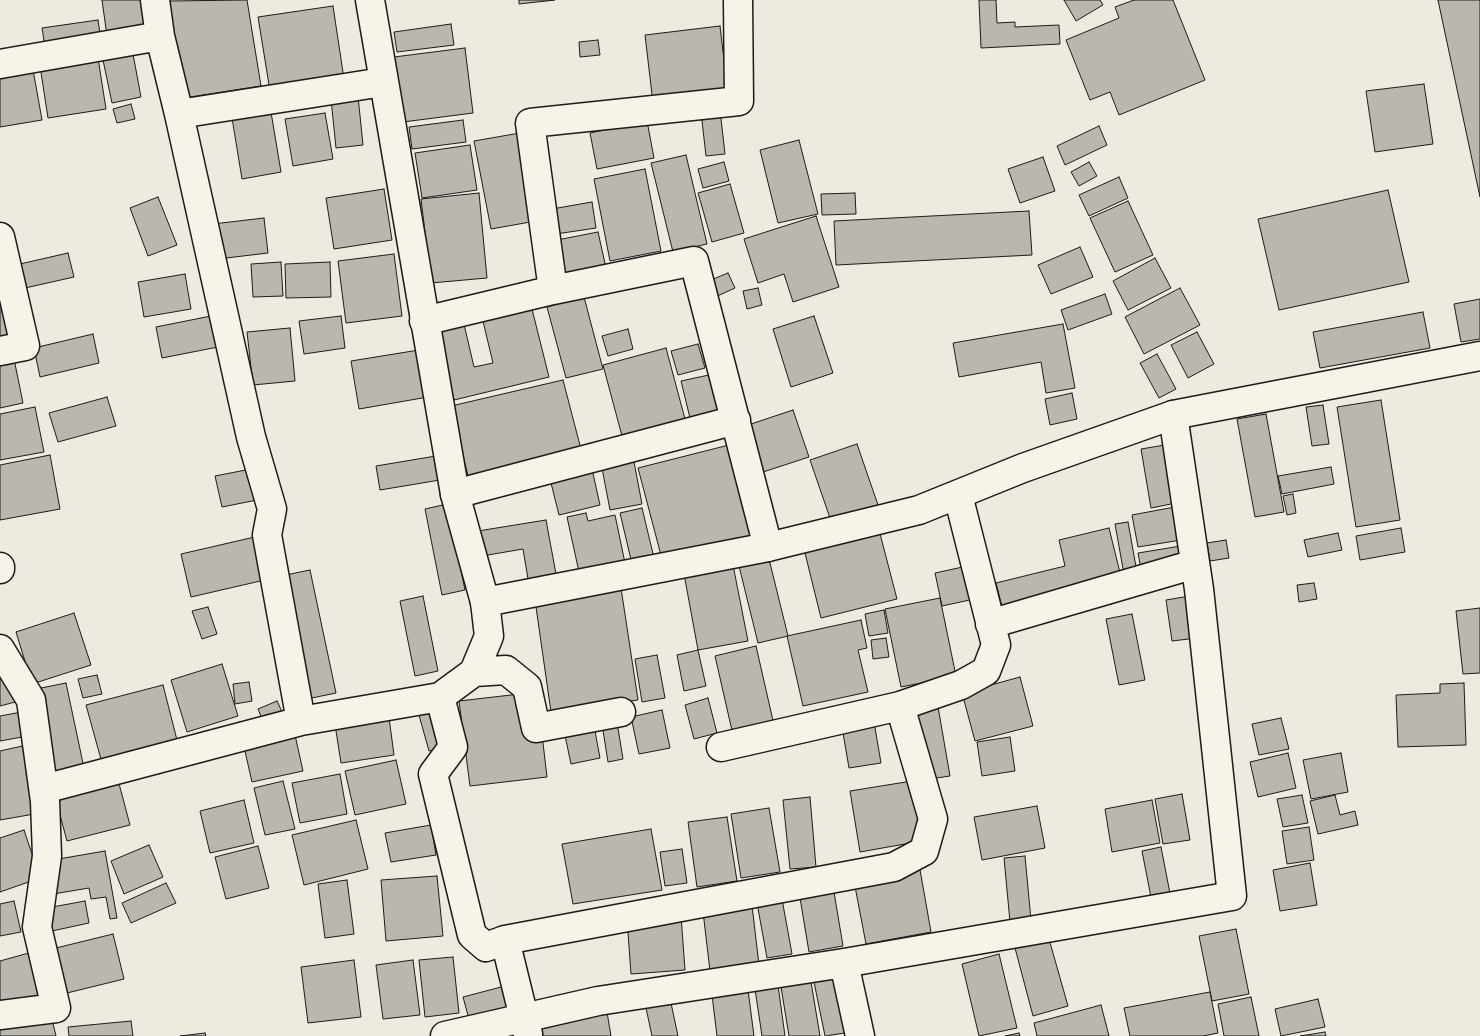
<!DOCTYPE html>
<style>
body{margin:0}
canvas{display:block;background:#eeeae0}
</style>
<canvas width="1480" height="1036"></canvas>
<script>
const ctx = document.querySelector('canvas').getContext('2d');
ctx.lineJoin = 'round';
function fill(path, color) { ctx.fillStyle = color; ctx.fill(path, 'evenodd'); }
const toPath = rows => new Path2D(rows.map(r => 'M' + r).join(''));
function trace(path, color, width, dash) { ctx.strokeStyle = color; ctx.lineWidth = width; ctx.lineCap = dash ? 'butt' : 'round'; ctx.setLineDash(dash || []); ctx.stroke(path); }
const building = toPath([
 [102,0,146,0,151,30,107,36,102,0],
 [247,0,261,86,184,98,169,1,247,0],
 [519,0,555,0,519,4,519,0],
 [979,0,996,0,997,23,1015,22,1015,27,1059,25,1060,44,981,48,979,0],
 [1064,0,1100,0,1103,5,1076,21,1064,0],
 [1134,0,1173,0,1205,80,1119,115,1110,92,1090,100,1066,40,1119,18,1115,7,1134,0],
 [1438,0,1480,0,1480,197,1438,0],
 [333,6,344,79,270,91,258,17,333,6],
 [98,20,101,40,45,47,42,28,98,20],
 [451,24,454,45,397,52,394,32,451,24],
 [720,26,728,94,653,103,645,35,720,26],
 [598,40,600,55,580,57,579,42,598,40],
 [465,48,473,113,403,122,394,57,465,48],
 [133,54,141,97,112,103,103,60,133,54],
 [98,58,106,109,48,118,40,66,98,58],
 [32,64,42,120,0,127,0,70,32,64],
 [1424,84,1433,144,1375,152,1366,91,1424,84],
 [358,96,363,145,336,148,331,99,358,96],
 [131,104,135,119,117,123,113,109,131,104],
 [720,110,725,154,706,156,701,112,720,110],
 [271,112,281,172,242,179,232,118,271,112],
 [325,113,333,159,293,166,285,119,325,113],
 [463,120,466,142,412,149,409,127,463,120],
 [647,121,654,158,597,169,590,133,647,121],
 [1099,126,1107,145,1065,165,1057,146,1099,126],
 [520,133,536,221,491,229,474,141,520,133],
 [799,140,818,214,778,223,760,150,799,140],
 [470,145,477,190,422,198,415,153,470,145],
 [686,155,707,244,673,252,651,163,686,155],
 [1043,157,1055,191,1020,203,1008,169,1043,157],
 [724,162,729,181,703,188,698,169,724,162],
 [1089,162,1097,176,1079,186,1071,172,1089,162],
 [645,169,661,251,610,261,594,179,645,169],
 [1119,177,1128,198,1089,216,1079,195,1119,177],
 [730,184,744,233,712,242,698,193,730,184],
 [384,189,392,240,334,249,326,198,384,189],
 [1388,190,1409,282,1279,310,1258,219,1388,190],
 [479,193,487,278,431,283,421,199,479,193],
 [855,193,856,214,822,215,821,194,855,193],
 [158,197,177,245,148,256,130,208,158,197],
 [1128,201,1153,255,1115,272,1090,218,1128,201],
 [592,202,596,228,556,234,552,209,592,202],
 [1029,211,1032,255,836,265,834,221,1029,211],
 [816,216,839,287,793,302,784,274,758,283,744,239,816,216],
 [264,218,268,253,218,259,213,224,264,218],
 [598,232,606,268,560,277,552,241,598,232],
 [1080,247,1093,277,1051,294,1038,265,1080,247],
 [68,253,74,277,25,288,20,264,68,253],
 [394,254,402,316,346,323,338,261,394,254],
 [1155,258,1171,288,1128,310,1113,281,1155,258],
 [281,262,283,296,253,297,251,264,281,262],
 [330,262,331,297,286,298,285,264,330,262],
 [728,273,735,288,713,298,706,282,728,273],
 [185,274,191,309,144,317,138,282,185,274],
 [758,288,762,305,747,309,743,291,758,288],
 [1180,288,1200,325,1144,354,1125,317,1180,288],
 [1105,294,1112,314,1068,330,1061,310,1105,294],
 [584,297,603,369,566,378,547,307,584,297],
 [3,299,10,335,0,337,0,300,3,299],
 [1480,299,1480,339,1461,342,1454,304,1480,299],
 [531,305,549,377,454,400,436,326,463,320,474,367,493,363,482,317,531,305],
 [1423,312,1430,348,1320,368,1313,332,1423,312],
 [211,316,218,347,162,358,156,327,211,316],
 [341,316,345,348,304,354,299,321,341,316],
 [814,316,833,373,791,387,773,329,814,316],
 [1063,324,1075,388,1046,393,1041,362,959,377,953,343,1063,324],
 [290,328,295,381,253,385,247,332,290,328],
 [628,329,633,349,608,356,602,336,628,329],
 [1197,332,1214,364,1188,378,1171,345,1197,332],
 [93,334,99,363,40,377,34,348,93,334],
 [698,344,705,368,678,375,671,351,698,344],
 [666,348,685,419,622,436,603,365,666,348],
 [419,350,428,397,359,409,351,361,419,350],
 [13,354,23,403,0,408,0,357,13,354],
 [1157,354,1176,389,1159,398,1140,363,1157,354],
 [709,375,718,412,690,418,681,381,709,375],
 [563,380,582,453,469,480,451,406,563,380],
 [1072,393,1077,419,1050,425,1045,399,1072,393],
 [107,397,116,426,58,442,49,413,107,397],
 [1381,400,1400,520,1356,527,1337,407,1381,400],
 [1323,405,1329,444,1312,446,1306,407,1323,405],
 [35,407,44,452,0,460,0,414,35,407],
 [793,410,809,457,760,473,745,426,793,410],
 [1266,414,1284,512,1255,517,1237,419,1266,414],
 [857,444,878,505,831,521,810,460,857,444],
 [729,445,753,536,662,559,638,468,729,445],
 [1165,445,1176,503,1151,508,1141,449,1165,445],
 [50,455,60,509,0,520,0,465,50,455],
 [436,456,440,480,380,490,376,466,436,456],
 [634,462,642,504,610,510,602,468,634,462],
 [1331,467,1334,484,1282,494,1278,476,1331,467],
 [256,468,262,499,222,507,215,476,256,468],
 [592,469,600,505,559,515,550,479,592,469],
 [1293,494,1296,513,1287,515,1283,496,1293,494],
 [447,504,465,590,442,595,425,509,447,504],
 [1175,507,1181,540,1138,547,1132,515,1175,507],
 [642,508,654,558,632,564,620,513,642,508],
 [586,513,588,521,615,515,625,563,579,572,567,517,586,513],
 [546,520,556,574,528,579,523,549,482,556,478,531,546,520],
 [1128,522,1140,589,1127,591,1115,524,1128,522],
 [878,526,897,599,821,618,803,545,878,526],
 [1109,528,1125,593,1006,622,996,583,1065,566,1059,540,1109,528],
 [1401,528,1405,552,1360,560,1356,536,1401,528],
 [1338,533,1342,550,1308,557,1304,540,1338,533],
 [259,536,269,579,191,597,181,554,259,536],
 [1226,540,1229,558,1210,561,1207,543,1226,540],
 [1181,546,1187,578,1144,585,1138,553,1181,546],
 [768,555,788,636,758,643,738,562,768,555],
 [733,565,748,641,698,650,684,574,733,565],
 [972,565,979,598,942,606,935,573,972,565],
 [310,570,336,693,307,699,281,576,310,570],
 [1314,583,1317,599,1299,602,1297,585,1314,583],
 [621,588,638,700,551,712,535,600,621,588],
 [423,596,438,671,415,676,400,601,423,596],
 [1190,596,1197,638,1172,641,1166,600,1190,596],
 [940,598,956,676,901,687,885,609,940,598],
 [208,607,217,634,202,639,192,611,208,607],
 [1480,608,1480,673,1463,674,1456,611,1480,608],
 [884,610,888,633,869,636,865,614,884,610],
 [74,613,91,665,32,684,16,632,74,613],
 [1132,614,1145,680,1119,685,1106,619,1132,614],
 [861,620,867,648,858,650,868,692,803,706,787,636,861,620],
 [886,638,889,657,873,659,871,640,886,638],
 [756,646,774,725,733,735,715,656,756,646],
 [698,650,706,686,684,691,677,655,698,650],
 [657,655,665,698,642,702,635,659,657,655],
 [222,664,238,716,187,732,171,680,222,664],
 [0,674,19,701,0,706,0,674],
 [97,675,102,694,83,698,78,679,97,675],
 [1020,677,1033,726,975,741,962,693,1020,677],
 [249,682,252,701,235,704,233,684,249,682],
 [66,683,84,768,49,776,31,690,66,683],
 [1464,683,1466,745,1398,747,1396,695,1440,693,1440,684,1464,683],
 [163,685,178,744,102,763,86,705,163,685],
 [537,692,547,777,470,786,459,701,537,692],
 [708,698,717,733,694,739,685,705,708,698],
 [277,701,284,716,264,724,258,709,277,701],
 [937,701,950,776,923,780,910,705,937,701],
 [433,704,445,747,429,751,417,708,433,704],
 [388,710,394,755,341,763,334,718,388,710],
 [662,710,670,748,639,754,631,717,662,710],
 [872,710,881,763,849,768,840,715,872,710],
 [27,711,33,735,0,741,0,716,27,711],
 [1281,718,1289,749,1259,755,1252,724,1281,718],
 [593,720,600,758,571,764,563,726,593,720],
 [617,722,623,759,608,762,602,724,617,722],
 [295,735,303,771,252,782,244,747,295,735],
 [1010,737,1015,771,982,776,977,742,1010,737],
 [27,745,40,813,0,820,0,751,27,745],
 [1288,753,1296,788,1258,797,1250,762,1288,753],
 [1341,753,1348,792,1311,799,1303,760,1341,753],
 [396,760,406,804,355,815,345,771,396,760],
 [340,774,347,814,300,823,292,783,340,774],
 [117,776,130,825,67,841,54,793,117,776],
 [283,781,295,829,265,835,254,788,283,781],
 [912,781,922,841,860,852,850,791,912,781],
 [1182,794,1190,840,1163,844,1155,799,1182,794],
 [1302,795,1308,823,1283,827,1277,799,1302,795],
 [1335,795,1340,815,1355,811,1358,825,1318,834,1310,801,1335,795],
 [810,797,816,867,790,869,783,800,810,797],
 [244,800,254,843,210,853,200,811,244,800],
 [1152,800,1160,843,1112,852,1105,809,1152,800],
 [1037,806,1045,848,982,860,974,817,1037,806],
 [769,808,780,872,741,878,731,814,769,808],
 [727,817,737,881,697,887,688,822,727,817],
 [356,820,368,869,304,885,292,835,356,820],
 [431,825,436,855,391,862,385,833,431,825],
 [1309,827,1314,860,1287,864,1282,831,1309,827],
 [651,829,662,890,573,904,562,844,651,829],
 [24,830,40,878,0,892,0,838,24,830],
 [149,845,163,877,124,894,111,861,149,845],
 [258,846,269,888,226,899,215,857,258,846],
 [1161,847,1174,914,1155,918,1142,851,1161,847],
 [682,849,687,883,665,886,660,852,682,849],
 [105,851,117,918,110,919,106,897,91,899,89,888,53,894,47,861,105,851],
 [1025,856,1031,920,1010,922,1004,858,1025,856],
 [1310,863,1317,905,1280,911,1273,870,1310,863],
 [919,864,931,932,866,944,853,876,919,864],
 [437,876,443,936,386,941,381,880,437,876],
 [347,880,354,934,325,938,318,884,347,880],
 [832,880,843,946,809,952,798,886,832,880],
 [166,883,176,903,131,923,122,903,166,883],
 [780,888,792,954,767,958,755,892,780,888],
 [751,897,759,965,710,971,702,903,751,897],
 [14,901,21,932,0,936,0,904,14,901],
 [85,901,89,923,52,931,47,908,85,901],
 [680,902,685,970,631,974,626,905,680,902],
 [1236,929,1249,994,1212,1001,1199,936,1236,929],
 [113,934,124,979,63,994,52,949,113,934],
 [1049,939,1068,1006,1033,1016,1015,948,1049,939],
 [36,951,49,997,0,1010,0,961,36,951],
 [999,954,1017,1028,979,1036,962,964,999,954],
 [453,957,459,1013,425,1017,419,960,453,957],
 [354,960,361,1017,308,1023,301,967,354,960],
 [413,960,420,1015,383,1019,376,965,413,960],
 [847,976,858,1031,825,1036,814,982,847,976],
 [811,982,820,1036,789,1036,781,987,811,982],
 [778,985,785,1036,762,1036,755,989,778,985],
 [505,986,511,1009,469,1019,463,997,505,986],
 [748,990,754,1036,717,1036,712,995,748,990],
 [1210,992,1218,1033,1203,1036,1130,1036,1124,1008,1210,992],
 [1251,997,1259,1036,1224,1036,1218,1004,1251,997],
 [1318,999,1325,1027,1281,1036,1275,1009,1318,999],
 [671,1003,678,1036,652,1036,646,1008,671,1003],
 [1101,1005,1109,1036,1037,1036,1034,1023,1101,1005],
 [607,1012,611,1036,543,1036,541,1024,607,1012],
 [51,1015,56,1036,0,1036,0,1028,51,1015],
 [131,1021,133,1036,69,1036,68,1027,131,1021],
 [1325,1032,1326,1036,1300,1036,1325,1032],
 [205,1033,206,1036,180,1036,205,1033],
 [1019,1033,1020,1036,1005,1036,1019,1033]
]);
fill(building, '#bab7af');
trace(building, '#1c1c1c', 1);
const minor = toPath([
 [155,0,160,36],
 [0,64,160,36,179,114,383,82],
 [179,114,251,437,272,509,267,535,301,721],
 [0,237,25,346,0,351],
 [553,290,530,123,739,101,738,0],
 [424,321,553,290,694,261,768,547],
 [455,494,736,420],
 [0,567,0,569],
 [990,624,1195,564],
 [0,649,31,700,45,801,47,856,37,927,56,1008,0,1015],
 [474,672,506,670,527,687,536,728,621,712],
 [440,697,453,747,433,774,472,935,486,947,505,940,528,1034],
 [721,747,900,706,961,685,986,671,996,645,958,495],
 [44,789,301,721,440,697,474,672,489,636,485,602],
 [505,940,894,867,924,851,933,819,900,706],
 [844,963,860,1036],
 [445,1036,598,1001,844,963,1232,896,1199,589,1173,415]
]);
const tertiary = toPath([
 [370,0,455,494,485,602,768,547,919,510,1023,468,1173,415,1480,356]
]);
trace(minor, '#1c1c1c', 31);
trace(tertiary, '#1c1c1c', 31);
trace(minor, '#f7f3e8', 28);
trace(tertiary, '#f7f3e8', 28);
</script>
